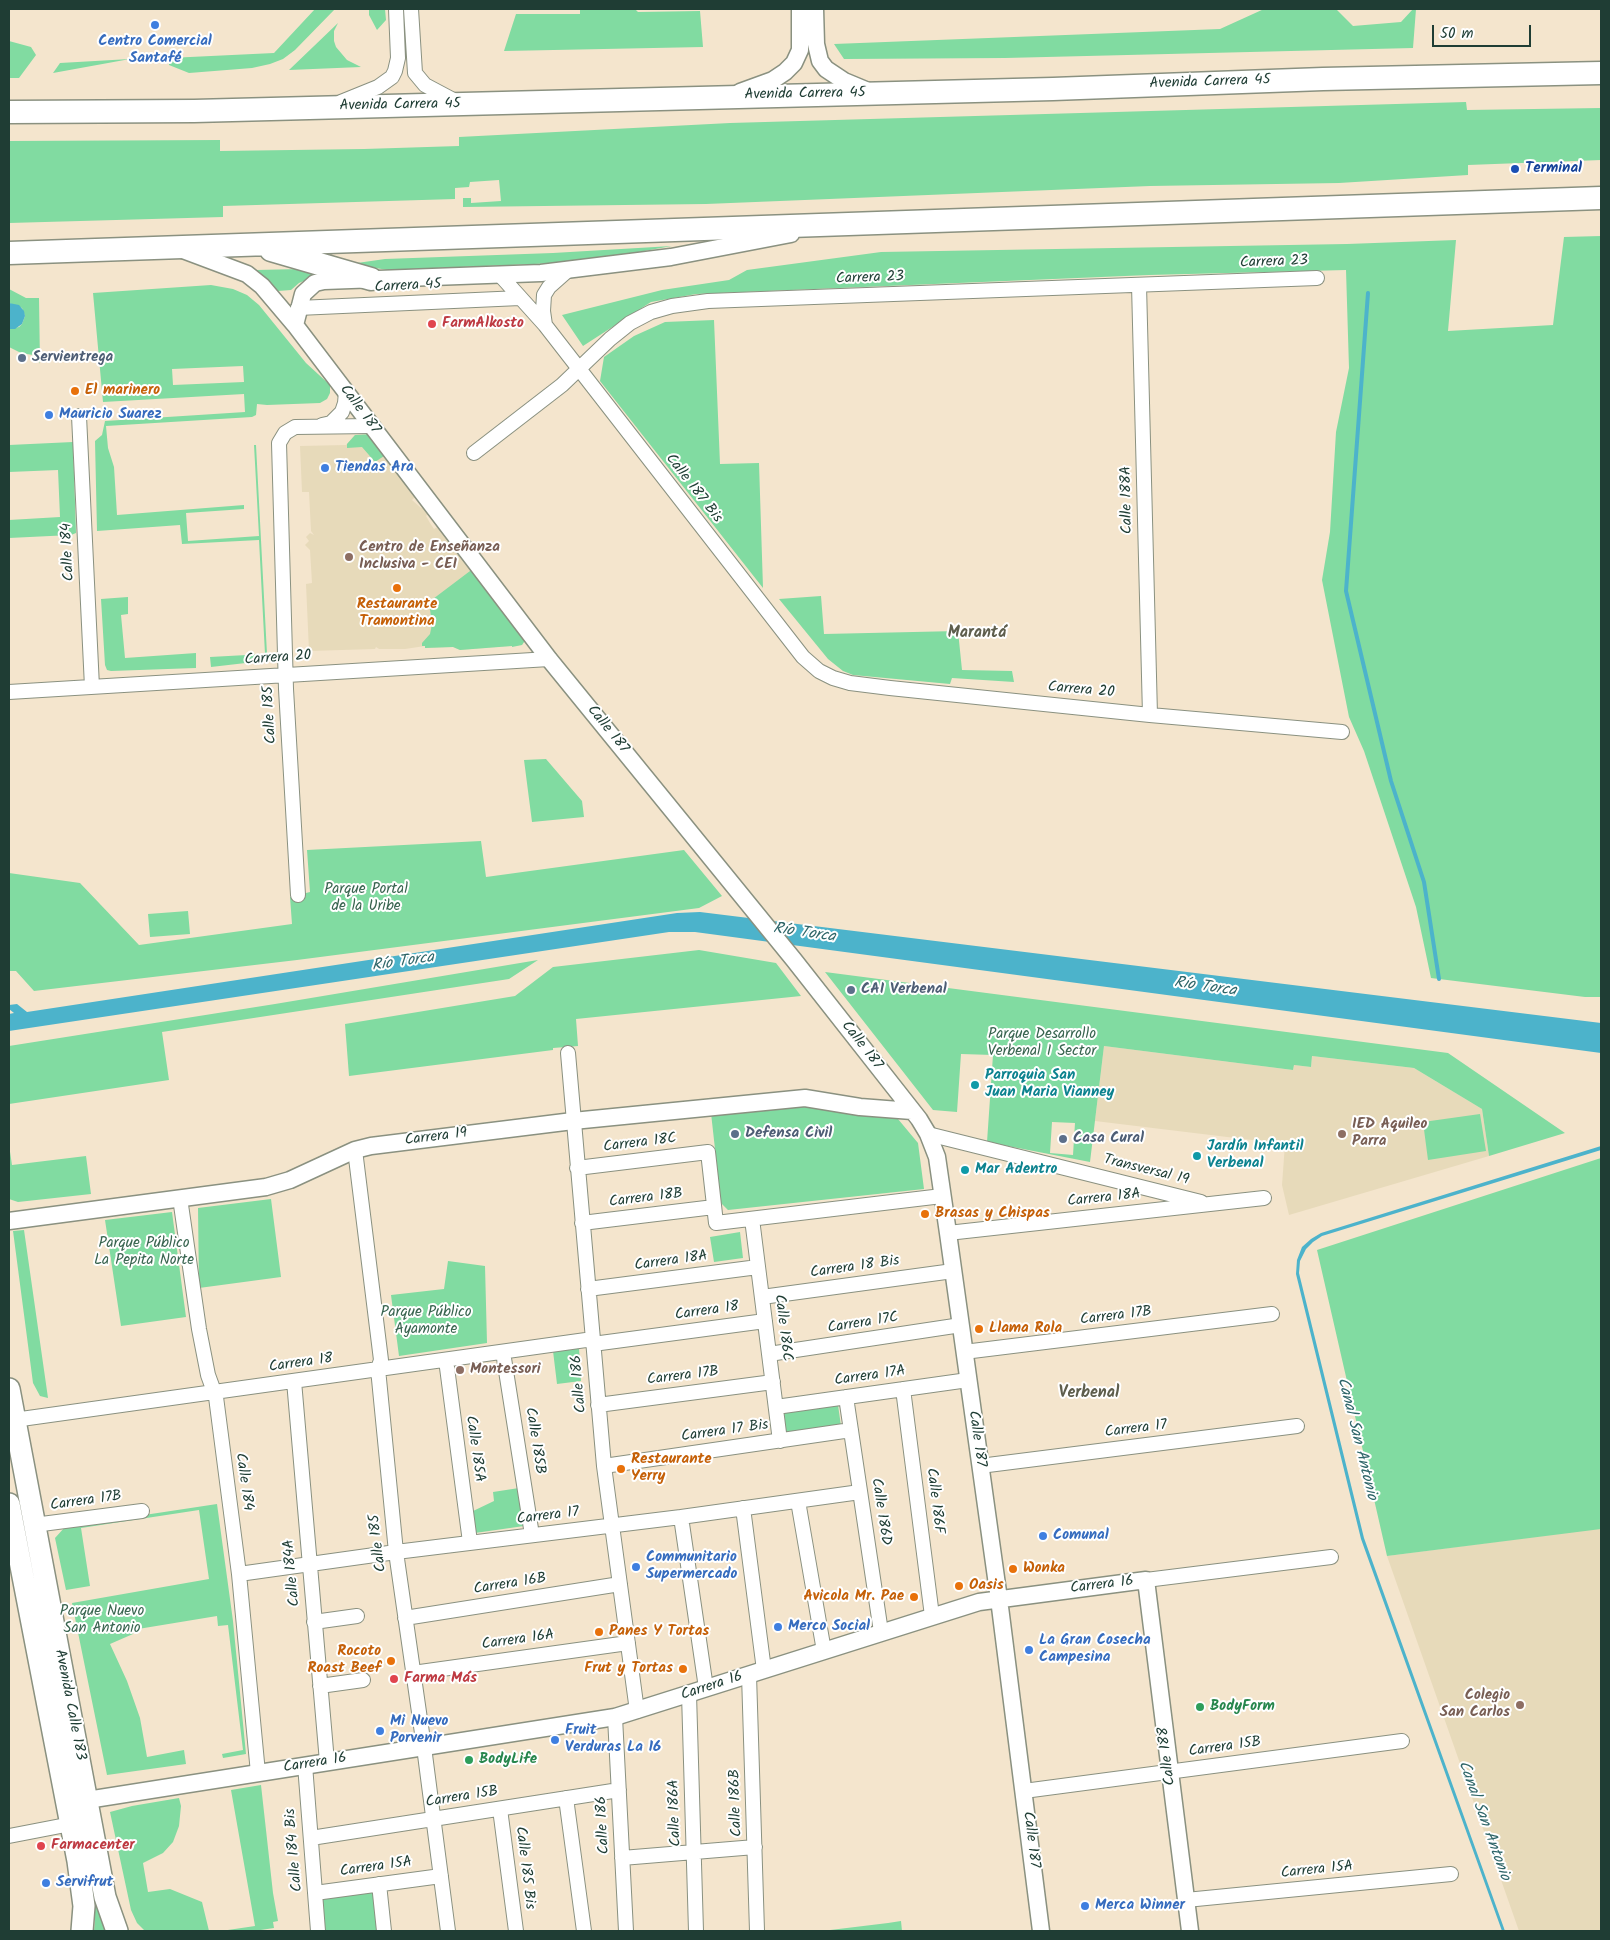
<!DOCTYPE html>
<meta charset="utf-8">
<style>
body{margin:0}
#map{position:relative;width:1610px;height:1940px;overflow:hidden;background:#f4e5cd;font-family:Kalam,sans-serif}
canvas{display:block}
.frame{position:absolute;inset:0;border:10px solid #1f3d34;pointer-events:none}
.scale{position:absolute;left:1432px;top:25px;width:99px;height:22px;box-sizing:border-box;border:2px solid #1f3d34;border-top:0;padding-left:6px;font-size:15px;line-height:18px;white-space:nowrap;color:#1f3d34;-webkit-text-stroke:4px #fff;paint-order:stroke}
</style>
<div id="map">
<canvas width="1610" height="1940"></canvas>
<div class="frame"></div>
<div class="scale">50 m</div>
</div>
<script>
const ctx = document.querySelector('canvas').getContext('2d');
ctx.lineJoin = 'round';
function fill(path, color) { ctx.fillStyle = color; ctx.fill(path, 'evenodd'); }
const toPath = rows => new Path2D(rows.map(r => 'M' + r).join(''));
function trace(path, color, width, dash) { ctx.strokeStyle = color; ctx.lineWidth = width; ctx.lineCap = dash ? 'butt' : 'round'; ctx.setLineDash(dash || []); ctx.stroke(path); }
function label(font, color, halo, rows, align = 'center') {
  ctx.font = font + ' Kalam,sans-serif'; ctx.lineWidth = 4; ctx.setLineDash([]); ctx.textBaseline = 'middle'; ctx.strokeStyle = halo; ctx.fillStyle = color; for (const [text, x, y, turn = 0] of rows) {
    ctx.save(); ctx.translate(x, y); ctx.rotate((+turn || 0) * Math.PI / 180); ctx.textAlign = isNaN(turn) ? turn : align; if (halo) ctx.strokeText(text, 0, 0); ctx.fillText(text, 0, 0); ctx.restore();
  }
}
fill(toPath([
 [373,434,416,496,412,500,421,508,425,505,430,512,426,516,430,523,434,529,439,526,446,535,524,642,522,645,460,650,453,647,425,648,425,646,405,649,379,649,376,647,375,649,309,651,306,584,312,583,310,550,305,545,309,541,306,537,310,533,314,535,311,531,309,492,302,492,300,446,346,445,355,435],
 [1104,1046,1293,1070,1294,1065,1311,1067,1312,1056,1414,1068,1482,1109,1489,1156,1289,1215,1282,1185,1285,1144,1095,1121],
 [1601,1528,1601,1931,1519,1931,1387,1556]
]), '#e7daba');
fill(toPath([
 [315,9,335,9,295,50,283,59,270,64,252,68,189,73,169,65,169,58,274,53],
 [369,9,385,9,386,20,377,30,369,15],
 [580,9,635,9,638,12,700,11,703,47,504,51,516,14,580,14],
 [1264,9,1337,10,1353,26,1401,22,1413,9,1416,9,1413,48,1005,58,844,59,834,44,1220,29],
 [338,23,334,31,334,41,336,47,347,60,361,67,289,70],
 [9,41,31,47,36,55,19,78,9,78],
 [130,59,53,73,60,63],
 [1466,102,1467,110,1601,108,1601,160,1468,165,1468,175,1339,183,1150,186,706,204,463,207,463,198,471,198,471,203,501,201,499,180,470,182,469,187,455,188,455,199,223,206,223,217,9,223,9,141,220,140,220,151,364,149,459,146,459,137,730,123],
 [1601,236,1601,997,1585,997,1431,978,1416,907,1364,751,1349,717,1322,580,1330,532,1336,432,1349,368,1346,270,1149,275,696,294,651,302,583,346,562,315,662,290,729,280,747,270,881,252,1347,244,1456,240,1448,331,1553,325,1564,237],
 [672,246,583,262,388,270,350,264,385,259,553,253],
 [301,269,320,274,299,283,291,290,278,291,256,270],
 [211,285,233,289,247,295,259,305,306,363,330,385,330,393,327,399,320,403,267,405,257,404,256,415,252,417,106,426,108,448,114,467,117,515,244,505,244,509,186,513,188,541,259,536,254,445,256,445,267,654,263,661,211,667,210,657,265,654,259,540,182,544,180,525,97,531,95,441,102,435,105,421,245,412,244,394,103,402,93,293],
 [243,366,244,382,173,385,172,369],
 [9,289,26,298,39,298,40,364,39,360,33,355,21,353,9,347,9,329,19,327,22,324,25,316,22,308,9,303],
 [714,320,720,464,759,463,763,588,600,381,604,357,634,336,665,322],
 [373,434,384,452,382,454,384,456,375,462,362,447,347,448,347,444,355,435],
 [73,442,76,533,71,535,9,538,9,520,60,517,58,470,9,472,9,445],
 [474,568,524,639,524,642,522,645,512,647,512,646,460,650,453,647,425,648,425,646,422,646,422,643,430,634,432,624,429,602],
 [821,596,824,634,958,631,962,670,1012,671,1014,682,952,678,950,684,853,675,843,671,828,659,779,599],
 [128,597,128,614,121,615,125,658,196,653,196,668,111,671,107,670,105,665,101,599],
 [546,759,582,801,584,817,532,822,524,760],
 [481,841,486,877,684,850,722,896,699,908,297,960,34,991,16,971,9,971,9,873,80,883,139,945,292,924,290,897,310,892,307,850],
 [188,911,190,934,150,937,148,914],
 [699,950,776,963,801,996,576,1019,578,1046,553,1048,553,1050,349,1076,345,1024,515,996,553,967],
 [538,960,509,979,162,1032,169,1080,9,1104,9,1046,275,1004],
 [825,972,1448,1053,1565,1133,1489,1156,1482,1109,1414,1068,1312,1056,1311,1067,1294,1065,1293,1070,1104,1046,1090,1162,987,1142,993,1055,961,1054,957,1112,933,1110],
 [1052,1122,1075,1123,1073,1155,1050,1153],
 [795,1104,898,1119,918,1143,924,1189,728,1210,721,1203,711,1113],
 [1480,1114,1486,1151,1428,1160,1423,1122],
 [9,1145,12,1165,86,1156,91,1194,18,1202,9,1199],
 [1601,1158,1601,1529,1387,1556,1317,1250],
 [271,1199,281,1277,199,1288,198,1208],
 [172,1212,186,1317,121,1326,105,1220],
 [24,1230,48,1398,40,1396,33,1383,13,1231],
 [740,1232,743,1258,714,1262,710,1237],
 [448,1261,485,1266,487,1343,399,1356,391,1295,444,1289],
 [579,1348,581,1381,557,1384,553,1351],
 [838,1405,841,1426,782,1434,779,1413],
 [519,1488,524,1526,475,1533,471,1512,494,1501,493,1492],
 [217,1504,233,1621,246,1754,223,1758,222,1754,243,1750,228,1625,218,1626,217,1616,132,1630,133,1634,110,1644,127,1681,140,1718,147,1757,184,1750,186,1764,107,1775,72,1603,209,1579,199,1510,81,1528,90,1586,66,1590,55,1538,65,1527],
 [261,1785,273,1893,278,1921,273,1922,274,1928,254,1931,221,1931,255,1926,231,1790],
 [179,1798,181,1806,179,1826,173,1842,163,1853,143,1863,148,1892,170,1889,202,1902,209,1931,145,1931,137,1923,131,1910,110,1812,132,1806],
 [89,1856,101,1920,105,1931,94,1931,95,1920,86,1857],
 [374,1890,380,1931,325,1931,321,1897],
 [901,1921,902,1931,822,1931,888,1923]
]), '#81dba1');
fill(toPath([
 [9,303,19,305,24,311,25,316,22,324,15,329,9,329],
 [700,912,1601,1023,1601,1053,695,932,669,932,9,1031,9,1014,14,1013,9,1009,9,1005,17,1004,27,1012,677,913],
 [1601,1146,1601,1150,1322,1236,1313,1242,1306,1249,1300,1261,1299,1273,1364,1538,1505,1931,1502,1931,1361,1539,1296,1274,1297,1260,1302,1247,1311,1239,1321,1233]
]), '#4cb3cb');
trace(toPath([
 [1368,293,1346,591,1391,781,1424,882,1439,979]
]), '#4cb3cb', 4);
const minor = toPath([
 [411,9,415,73,425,85,457,102],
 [341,102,378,87,392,77,395,71,398,58,396,9],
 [500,275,545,325,803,657,819,671,833,678,850,683,890,688,1150,715,1342,732],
 [1139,285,1150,715],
 [298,308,520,298],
 [545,325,543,311,544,295,549,287,567,271],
 [79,416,92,687],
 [322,425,331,423,342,412,345,403,346,392],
 [474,453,562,385,610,339,630,323,651,312,672,306,708,301,1317,278],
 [9,692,549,659],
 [298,895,286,689,279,443,285,433,295,427,372,426],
 [568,1053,604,1466,637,1711],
 [928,1134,1201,1202],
 [355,1150,381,1360,378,1369,396,1552,424,1747,448,1931],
 [577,1168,708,1152,716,1223,942,1196],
 [180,1198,199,1329,208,1375,216,1397,239,1574,258,1773],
 [752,1219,780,1441],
 [582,1223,714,1207],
 [948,1233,1264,1198],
 [588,1289,758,1267],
 [762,1297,953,1271],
 [593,1344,765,1321],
 [503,1352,532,1535],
 [964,1352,1272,1314],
 [769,1354,961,1325],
 [446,1360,470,1542],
 [294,1381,327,1762],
 [903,1389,932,1616],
 [846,1397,881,1632],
 [598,1405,773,1382],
 [776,1407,968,1380],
 [14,1420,593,1339],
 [604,1466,851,1430],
 [980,1466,1297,1426],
 [798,1501,824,1651],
 [743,1508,764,1670],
 [681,1517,706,1688],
 [34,1525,142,1511],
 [239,1574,396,1552,681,1517,860,1492],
 [1146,1580,1331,1557],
 [405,1618,620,1584],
 [314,1622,357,1616],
 [413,1673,628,1643],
 [749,1675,757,1931],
 [320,1686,363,1680],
 [689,1694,696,1931],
 [615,1717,626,1931],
 [305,1765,318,1931],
 [1024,1791,1402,1741],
 [566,1798,584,1931],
 [500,1809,516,1931],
 [9,1836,71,1824],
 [311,1838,619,1790],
 [622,1858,755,1847],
 [379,1884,384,1931],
 [315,1893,441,1876],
 [1186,1900,1451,1874]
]);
const tertiary = toPath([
 [815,9,816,44,820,61,826,69,844,81,868,91],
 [740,92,773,80,785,72,794,63,800,50,800,9],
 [183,250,247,274,262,286,295,325,549,659,794,960,919,1119,928,1134,937,1157,948,1233,999,1599,1041,1931],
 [295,325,303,294,315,283,324,281,541,273,671,257,791,234],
 [9,1221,266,1187,290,1180,355,1150,371,1146,573,1121,805,1098,860,1107,912,1111],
 [87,1800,615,1717,979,1602,1146,1580,1190,1931]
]);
const primary = toPath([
 [9,1389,105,1897,117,1931],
 [9,1504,78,1861,84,1906,82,1931]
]);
const trunk = toPath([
 [9,112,194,111,463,104,1053,89,1323,79,1601,73],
 [271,250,371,279],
 [9,253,1601,198]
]);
trace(minor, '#8a9180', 16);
trace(tertiary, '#8a9180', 19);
trace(primary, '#8a9180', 24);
trace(trunk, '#8a9180', 25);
trace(minor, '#fff', 14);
trace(tertiary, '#fff', 16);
trace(primary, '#fff', 21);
trace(trunk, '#fff', 22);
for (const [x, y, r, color] of [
 [155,25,5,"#3f7fe0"],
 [1515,169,5,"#1a4fb4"],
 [432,324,5,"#e0444e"],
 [22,358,5,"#5c6f8a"],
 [75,391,5,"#e8710a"],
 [49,415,5,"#3f7fe0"],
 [325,468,5,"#3f7fe0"],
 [349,557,5,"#8d6e63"],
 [397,588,5,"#e8710a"],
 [851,990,5,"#5c6f8a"],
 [975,1085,5,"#0f9aa8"],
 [735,1134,5,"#5c6f8a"],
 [1342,1134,5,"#8d6e63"],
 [1063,1139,5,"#5c6f8a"],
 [1197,1156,5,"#0f9aa8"],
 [965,1170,5,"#0f9aa8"],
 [925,1214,5,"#e8710a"],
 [979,1329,5,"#e8710a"],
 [460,1370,5,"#8d6e63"],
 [621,1469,5,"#e8710a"],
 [1043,1536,5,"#3f7fe0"],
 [636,1567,5,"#3f7fe0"],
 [1013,1569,5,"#e8710a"],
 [959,1586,5,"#e8710a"],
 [914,1597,5,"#e8710a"],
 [778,1627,5,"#3f7fe0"],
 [599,1632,5,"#e8710a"],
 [1029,1650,5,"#3f7fe0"],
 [391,1661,5,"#e8710a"],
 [683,1669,5,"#e8710a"],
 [394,1679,5,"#e0444e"],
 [1520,1705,5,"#8d6e63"],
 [1200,1707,5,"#2e9e5b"],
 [380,1731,5,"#3f7fe0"],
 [555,1740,5,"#3f7fe0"],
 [469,1760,5,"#2e9e5b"],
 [41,1846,5,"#e0444e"],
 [46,1883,5,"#3f7fe0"],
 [1085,1906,5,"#3f7fe0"]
]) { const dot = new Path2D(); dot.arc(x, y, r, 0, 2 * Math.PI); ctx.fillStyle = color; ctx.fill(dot); trace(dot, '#fff', 2); }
label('bold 15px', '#366cbe', '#fff', [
 ["Centro Comercial",155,42,"center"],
 ["Santafé",155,59,"center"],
 ["Mauricio Suarez",59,415],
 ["Tiendas Ara",335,468],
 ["Comunal",1053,1536],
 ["Communitario",646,1558],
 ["Supermercado",646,1575],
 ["Merco Social",788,1627],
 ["La Gran Cosecha",1039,1641],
 ["Campesina",1039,1658],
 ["Mi Nuevo",390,1722],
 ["Porvenir",390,1739],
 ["Fruit",565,1731],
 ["Verduras La 16",565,1748],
 ["Servifrut",56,1883],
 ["Merca Winner",1095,1906]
], 'left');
label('15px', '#1f3d34', '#fff', [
 ["Avenida Carrera 45",1210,83,-2],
 ["Avenida Carrera 45",805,95,-1],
 ["Avenida Carrera 45",400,106,-1],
 ["Carrera 23",1274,263,-2],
 ["Carrera 23",870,279,-2],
 ["Carrera 45",408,287,-3],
 ["Calle 187",359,410,53],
 ["Calle 187 Bis",693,489,52],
 ["Calle 188A",1128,500,-91],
 ["Calle 184",69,552,-93],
 ["Carrera 20",278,659,-4],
 ["Carrera 20",1081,691,5],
 ["Calle 185",271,715,-93],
 ["Calle 187",607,730,51],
 ["Calle 187",861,1046,52],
 ["Carrera 19",436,1138,-7],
 ["Carrera 18C",640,1144,-7],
 ["Transversal 19",1146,1171,14],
 ["Carrera 18B",646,1199,-7],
 ["Carrera 18A",1104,1199,-6],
 ["Carrera 18A",671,1262,-8],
 ["Carrera 18 Bis",855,1268,-8],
 ["Carrera 18",707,1312,-8],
 ["Carrera 17B",1116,1317,-7],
 ["Carrera 17C",863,1324,-9],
 ["Calle 186C",782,1328,83],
 ["Carrera 18",301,1364,-8],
 ["Carrera 17B",683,1377,-7],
 ["Carrera 17A",870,1377,-8],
 ["Calle 186",580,1384,-95],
 ["Carrera 17",1136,1430,-7],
 ["Carrera 17 Bis",725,1432,-8],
 ["Calle 187",976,1439,82],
 ["Calle 185B",534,1441,81],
 ["Calle 185A",474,1449,82],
 ["Calle 184",243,1482,82],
 ["Calle 186F",934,1501,83],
 ["Carrera 17B",86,1502,-8],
 ["Calle 186D",880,1512,81],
 ["Carrera 17",548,1517,-7],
 ["Calle 185",379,1543,-97],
 ["Calle 184A",293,1573,-95],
 ["Carrera 16B",510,1585,-9],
 ["Carrera 16",1102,1586,-7],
 ["Carrera 16A",518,1641,-8],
 ["Carrera 16",712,1687,-18],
 ["Avenida Calle 183",69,1705,79],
 ["Carrera 15B",1225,1748,-8],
 ["Calle 188",1168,1756,-97],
 ["Carrera 16",315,1764,-9],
 ["Carrera 15B",462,1798,-9],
 ["Calle 186B",737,1803,-92],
 ["Calle 186A",676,1813,-92],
 ["Calle 186",604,1825,-93],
 ["Calle 187",1030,1840,83],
 ["Calle 184 Bis",295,1850,-95],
 ["Carrera 15A",376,1868,-8],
 ["Calle 185 Bis",524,1868,83],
 ["Carrera 15A",1317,1871,-6]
]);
label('bold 15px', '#164399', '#fff', [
 ["Terminal",1525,169]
], 'left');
label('bold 15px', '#be3a42', '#fff', [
 ["FarmAlkosto",442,324],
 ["Farma Más",404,1679],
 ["Farmacenter",51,1846]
], 'left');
label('bold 15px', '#4e5e75', '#fff', [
 ["Servientrega",32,358],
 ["CAI Verbenal",861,990],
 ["Defensa Civil",745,1134],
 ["Casa Cural",1073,1139]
], 'left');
label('bold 15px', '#c56008', '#fff', [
 ["El marinero",85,391],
 ["Restaurante",397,605,"center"],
 ["Tramontina",397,622,"center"],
 ["Brasas y Chispas",935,1214],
 ["Llama Rola",989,1329],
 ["Restaurante",631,1460],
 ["Yerry",631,1477],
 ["Wonka",1023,1569],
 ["Oasis",969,1586],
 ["Avicola Mr. Pae",904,1597,"right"],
 ["Panes Y Tortas",609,1632],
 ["Rocoto",381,1652,"right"],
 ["Roast Beef",381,1669,"right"],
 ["Frut y Tortas",673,1669,"right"]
], 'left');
label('bold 15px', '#785e54', '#fff', [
 ["Centro de Enseñanza",359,548],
 ["Inclusiva - CEI",359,565],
 ["IED Aquileo",1352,1125],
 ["Parra",1352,1142],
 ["Montessori",470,1370],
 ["Colegio",1510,1696,"right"],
 ["San Carlos",1510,1713,"right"]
], 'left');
label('15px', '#38644f', '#fff', [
 ["Parque Portal",366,890],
 ["de la Uribe",366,907],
 ["Parque Desarrollo",1042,1035],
 ["Verbenal I Sector",1042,1052],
 ["Parque Público",144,1244],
 ["La Pepita Norte",144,1261],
 ["Parque Público",426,1313],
 ["Ayamonte",426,1330],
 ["Parque Nuevo",102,1612],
 ["San Antonio",102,1629]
]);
label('bold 15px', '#0d838f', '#fff', [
 ["Parroquia San",985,1076],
 ["Juan Maria Vianney",985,1093],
 ["Jardín Infantil",1207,1147],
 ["Verbenal",1207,1164],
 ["Mar Adentro",975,1170]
], 'left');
label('bold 15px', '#27864d', '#fff', [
 ["BodyForm",1210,1707],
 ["BodyLife",479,1760]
], 'left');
label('bold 16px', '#5e5e4d', '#fff', [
 ["Marantá",977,634],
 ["Verbenal",1089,1394]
]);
label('italic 16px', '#2f6669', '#fff', [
 ["Río Torca",804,934,8],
 ["Río Torca",403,963,-8],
 ["Río Torca",1205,988,8],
 ["Canal San Antonio",1356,1439,76],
 ["Canal San Antonio",1483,1821,70]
]);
</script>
